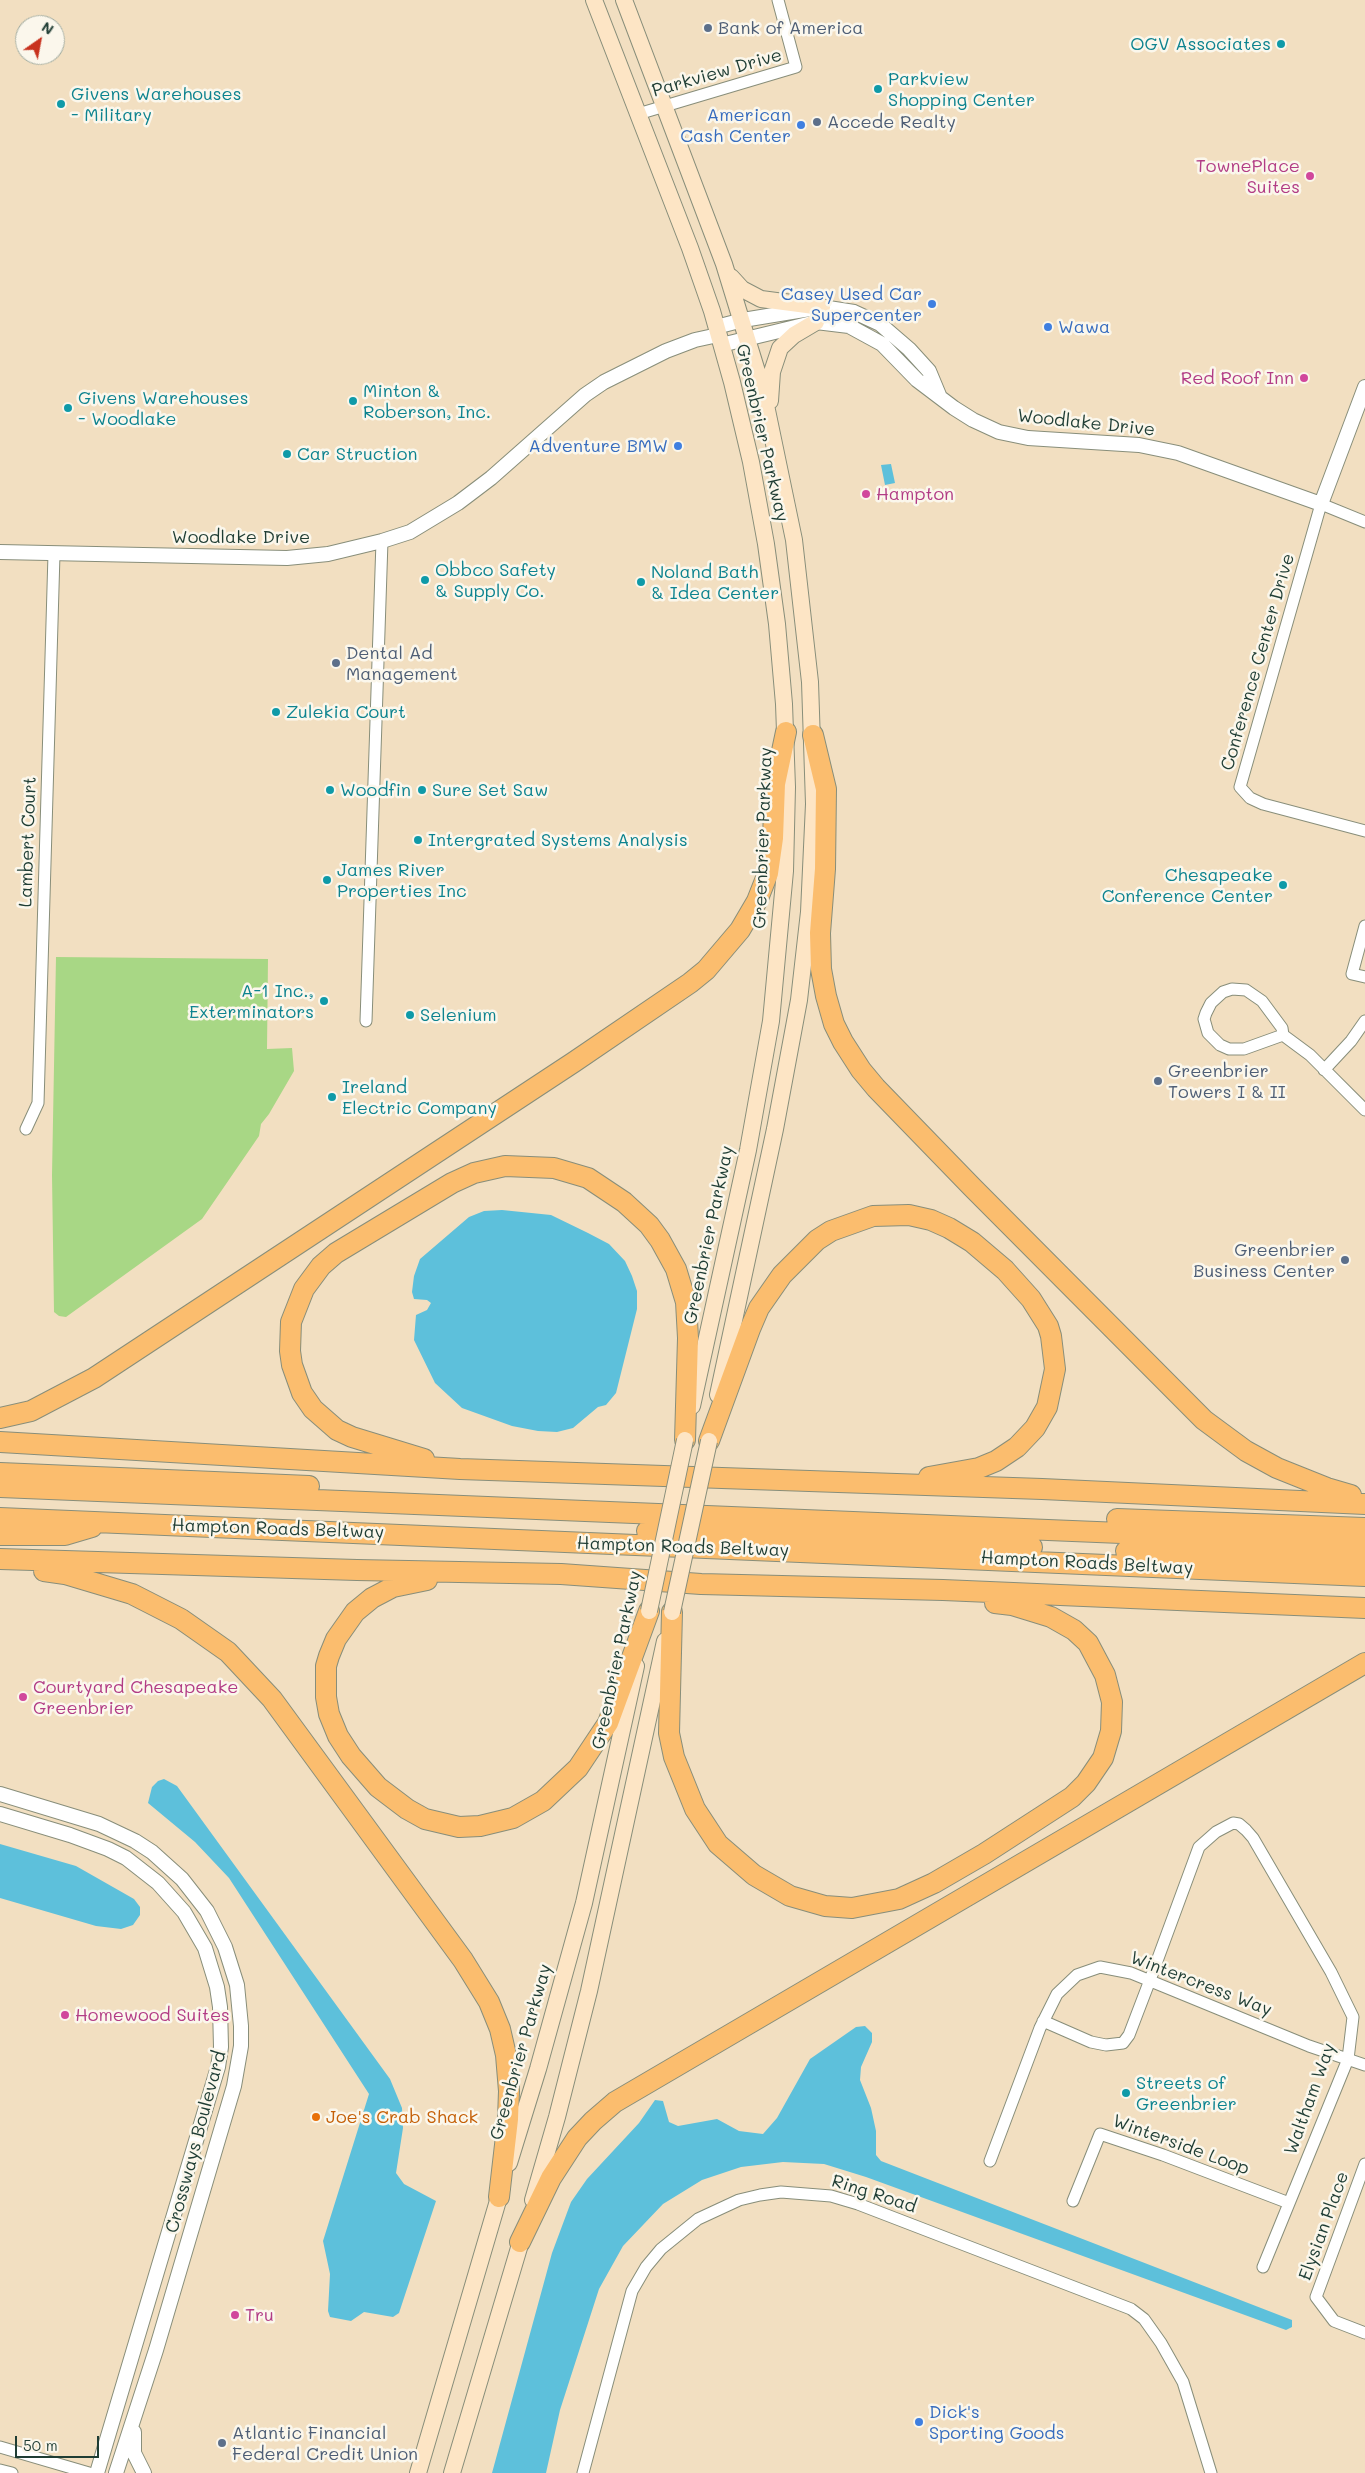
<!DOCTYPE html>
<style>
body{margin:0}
#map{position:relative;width:1365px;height:2473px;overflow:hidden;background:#f2dfc1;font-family:Mali,sans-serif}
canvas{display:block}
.north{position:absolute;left:15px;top:15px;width:50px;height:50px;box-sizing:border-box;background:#fbf7ec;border:1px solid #a3ada2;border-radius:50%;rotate:33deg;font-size:14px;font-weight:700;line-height:20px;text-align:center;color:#1f3d34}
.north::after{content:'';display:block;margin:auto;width:18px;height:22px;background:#c8321e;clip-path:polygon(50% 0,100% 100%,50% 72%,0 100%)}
.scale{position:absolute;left:15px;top:2436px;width:84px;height:22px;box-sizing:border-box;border:2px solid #1f3d34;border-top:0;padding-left:6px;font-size:15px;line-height:18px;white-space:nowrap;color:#1f3d34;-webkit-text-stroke:4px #fbf7ec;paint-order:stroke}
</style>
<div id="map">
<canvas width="1365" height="2473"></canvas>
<div class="north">N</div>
<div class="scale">50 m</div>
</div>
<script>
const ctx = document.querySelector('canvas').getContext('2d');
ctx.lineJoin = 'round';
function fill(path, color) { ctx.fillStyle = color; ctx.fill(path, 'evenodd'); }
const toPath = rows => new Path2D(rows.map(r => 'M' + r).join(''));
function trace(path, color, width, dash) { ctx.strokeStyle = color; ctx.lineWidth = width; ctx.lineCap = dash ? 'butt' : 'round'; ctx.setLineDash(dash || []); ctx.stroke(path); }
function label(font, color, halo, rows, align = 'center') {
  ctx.font = font + ' Mali,sans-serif'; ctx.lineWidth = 5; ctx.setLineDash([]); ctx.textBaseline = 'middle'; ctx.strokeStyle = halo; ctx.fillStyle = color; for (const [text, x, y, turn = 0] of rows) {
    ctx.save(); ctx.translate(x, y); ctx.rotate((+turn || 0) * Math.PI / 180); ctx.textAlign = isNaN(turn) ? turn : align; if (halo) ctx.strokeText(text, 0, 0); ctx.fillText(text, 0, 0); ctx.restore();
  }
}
fill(toPath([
 [56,957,268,959,267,1049,292,1048,294,1071,269,1114,261,1124,259,1136,202,1219,66,1317,59,1316,54,1312,52,1175]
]), '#a8d785');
fill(toPath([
 [891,464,895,483,885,485,881,465],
 [502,1210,551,1215,588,1233,609,1244,625,1261,632,1276,637,1291,637,1309,616,1393,606,1405,598,1407,573,1428,557,1432,538,1431,512,1426,462,1408,435,1383,414,1340,416,1315,427,1310,431,1303,427,1300,414,1299,412,1292,414,1276,420,1259,469,1217,484,1211],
 [164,1779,177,1786,390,2079,402,2108,403,2128,396,2173,404,2184,436,2201,399,2313,393,2317,364,2312,351,2321,330,2317,328,2311,330,2274,323,2241,369,2094,229,1878,195,1842,148,1803,152,1787,158,1781],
 [0,1844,76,1866,134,1899,140,1907,140,1915,133,1925,121,1929,96,1926,0,1898],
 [865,2026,872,2033,872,2042,861,2067,860,2080,871,2108,876,2131,876,2155,881,2161,1292,2320,1292,2327,1286,2330,866,2177,824,2164,783,2162,741,2167,702,2180,663,2204,623,2246,599,2289,560,2410,546,2473,492,2473,552,2253,571,2202,587,2179,639,2123,655,2100,663,2101,669,2122,678,2126,717,2119,739,2131,763,2134,777,2118,810,2059,856,2027]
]), '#5dc0db');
const minor = toPath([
 [638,114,796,67,778,0],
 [1365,522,1321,504,1240,787,1250,798,1263,804,1365,831],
 [1365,926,1352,974,1365,977],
 [366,1021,382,541],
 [1283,1035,1282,1028,1262,1001,1246,990,1232,989,1223,992,1211,1003,1206,1013,1204,1019,1208,1033,1220,1045,1229,1049,1244,1049,1283,1035,1310,1055,1365,1110],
 [1324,1070,1351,1041,1365,1021],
 [26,1129,38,1103,54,554],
 [1043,2021,1091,2042,1106,2045,1123,2043,1129,2035,1150,1980,1199,1847,1216,1832,1233,1823,1239,1824,1246,1830,1253,1838,1331,1972,1353,2017,1348,2059,1263,2267],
 [990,2161,1040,2028,1057,1994,1077,1975,1100,1967,1131,1973,1309,2046,1365,2065],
 [1365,2164,1316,2297,1334,2321,1365,2333],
 [1073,2201,1100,2134,1163,2155,1289,2203],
 [0,2447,89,2473],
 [0,2470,12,2473],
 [583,2473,632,2291,646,2267,661,2249,698,2219,739,2200,760,2195,781,2192,831,2196,858,2204,1131,2309,1144,2319,1161,2343,1183,2382,1211,2473]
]);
const tertiary = toPath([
 [716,327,743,320,822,307,854,312,880,324,909,349,929,371,939,395],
 [721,345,816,322,849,326,882,344,917,380,954,408,973,420,999,432,1028,438,1139,445,1178,453,1321,504,1365,387],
 [0,552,287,558,328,554,382,541,410,532,458,503,491,478,585,395,604,382,666,351,695,340,718,335],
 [0,1794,99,1824,135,1841,152,1852,182,1879,207,1911,225,1947,237,1985,241,2026,241,2046,234,2086,156,2350,116,2473],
 [0,1814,70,1835,108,1849,126,1858,158,1883,184,1912,205,1948,217,1987,220,2007,221,2047,218,2067,97,2473],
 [134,2432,134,2453,144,2473]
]);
const secondary = toPath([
 [594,0,690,248,712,311,732,382,751,462,766,544,777,624,784,704,787,787,785,871,771,1021,748,1150,692,1406],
 [624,0,724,264,763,391,794,540,810,682,814,804,809,912,799,1000,775,1129,718,1395],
 [731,277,742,289,761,299,822,307],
 [770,401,772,372,780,348,794,335,816,322],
 [509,2163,538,2069,584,1903,636,1666],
 [533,2200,557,2117,589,1991,665,1641],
 [418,2473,502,2187],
 [452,2473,524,2231]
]);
const motorway = toPath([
 [813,735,826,789,825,869,820,933,821,969,826,996,834,1024,843,1042,861,1070,876,1088,972,1187,1204,1420,1246,1451,1277,1468,1327,1488,1351,1495],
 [0,1418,31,1411,94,1378,574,1062,690,983,706,970,740,930,757,901,768,873,773,838,775,784,786,732],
 [709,1441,750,1329,759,1308,782,1275,817,1240,831,1231,873,1216,909,1215,931,1220,949,1228,972,1242,1005,1270,1031,1299,1048,1326,1051,1336,1055,1369,1047,1407,1035,1428,1017,1447,996,1461,979,1468,929,1477],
 [0,1442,460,1469,1042,1489,1365,1504],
 [424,1459,352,1437,337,1430,313,1409,302,1393,292,1365,290,1351,291,1322,304,1289,321,1266,336,1253,452,1183,474,1173,505,1166,554,1168,588,1178,624,1202,649,1225,660,1240,676,1269,686,1302,688,1338,685,1440],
 [0,1473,309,1486],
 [0,1487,1365,1543],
 [0,1518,1365,1576],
 [1117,1519,1365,1528],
 [647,1531,1032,1547],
 [0,1535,65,1535,92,1527],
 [1126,1551,1365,1559],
 [0,1559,357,1570,561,1574,701,1584,943,1590,1365,1608],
 [44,1571,65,1574,132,1594,181,1619,228,1652,272,1699,463,1960,489,2002,500,2029,506,2055,509,2091,508,2119,499,2197],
 [427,1580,393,1587,372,1598,355,1612,336,1639,329,1656,326,1666,326,1697,329,1714,338,1736,351,1756,378,1787,407,1809,425,1819,459,1827,480,1826,513,1818,543,1801,578,1768,608,1723,649,1611],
 [672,1612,669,1733,674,1757,695,1809,718,1844,754,1875,790,1896,825,1906,852,1908,899,1899,934,1883,984,1854,1072,1797,1086,1783,1103,1758,1111,1731,1112,1702,1105,1675,1088,1643,1074,1630,1051,1617,1012,1605,995,1603],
 [520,2242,551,2178,577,2138,593,2121,615,2102,1365,1663]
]);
trace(minor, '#888e7a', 13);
trace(tertiary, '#888e7a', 16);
trace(secondary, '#888e7a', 18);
trace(motorway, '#888e7a', 22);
trace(minor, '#fff', 11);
trace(tertiary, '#fff', 14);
trace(secondary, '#fde5c5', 16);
trace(motorway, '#fbbd6e', 20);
const secondaryBridge = toPath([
 [649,1611,685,1440],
 [672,1612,709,1441]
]);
trace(secondaryBridge, '#888e7a', 18, []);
trace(secondaryBridge, '#fde5c5', 16);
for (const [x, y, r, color] of [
 [708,28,5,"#5c6f8a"],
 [1281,44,5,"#0f9aa8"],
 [878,89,5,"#0f9aa8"],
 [61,104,5,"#0f9aa8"],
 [817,122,5,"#5c6f8a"],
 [801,125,5,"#3f7fe0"],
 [1310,176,5,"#d1479c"],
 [932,304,5,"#3f7fe0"],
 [1048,327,5,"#3f7fe0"],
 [1304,378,5,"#d1479c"],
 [353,401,5,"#0f9aa8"],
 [68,408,5,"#0f9aa8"],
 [678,446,5,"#3f7fe0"],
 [287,454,5,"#0f9aa8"],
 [866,494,5,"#d1479c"],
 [425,580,5,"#0f9aa8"],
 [641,582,5,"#0f9aa8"],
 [336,663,5,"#5c6f8a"],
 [276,712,5,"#0f9aa8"],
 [330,790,5,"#0f9aa8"],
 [422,790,5,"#0f9aa8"],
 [418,840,5,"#0f9aa8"],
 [327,880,5,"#0f9aa8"],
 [1283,885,5,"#0f9aa8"],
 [324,1001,5,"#0f9aa8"],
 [410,1015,5,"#0f9aa8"],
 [1158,1081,5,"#5c6f8a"],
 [332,1097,5,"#0f9aa8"],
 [1345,1260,5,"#5c6f8a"],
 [23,1697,5,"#d1479c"],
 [65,2015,5,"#d1479c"],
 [1126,2093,5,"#0f9aa8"],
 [316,2117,5,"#e8710a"],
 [235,2315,5,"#d1479c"],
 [919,2422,5,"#3f7fe0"],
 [222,2443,5,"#5c6f8a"]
]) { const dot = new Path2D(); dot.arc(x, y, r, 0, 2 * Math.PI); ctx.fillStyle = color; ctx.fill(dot); trace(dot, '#fbf7ec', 2); }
label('18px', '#4e5e75', '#fbf7ec', [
 ["Bank of America",718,28],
 ["Accede Realty",827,122],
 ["Dental Ad",346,653],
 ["Management",346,674],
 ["Greenbrier",1168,1071],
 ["Towers I & II",1168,1092],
 ["Greenbrier",1335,1250,"right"],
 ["Business Center",1335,1271,"right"],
 ["Atlantic Financial",232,2433],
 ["Federal Credit Union",232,2454]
], 'left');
label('18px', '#0d838f', '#fbf7ec', [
 ["OGV Associates",1271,44,"right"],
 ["Parkview",888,79],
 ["Shopping Center",888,100],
 ["Givens Warehouses",71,94],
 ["- Military",71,115],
 ["Minton &",363,391],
 ["Roberson, Inc.",363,412],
 ["Givens Warehouses",78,398],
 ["- Woodlake",78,419],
 ["Car Struction",297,454],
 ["Obbco Safety",435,570],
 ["& Supply Co.",435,591],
 ["Noland Bath",651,572],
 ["& Idea Center",651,593],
 ["Zulekia Court",286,712],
 ["Woodfin",340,790],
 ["Sure Set Saw",432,790],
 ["Intergrated Systems Analysis",428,840],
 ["James River",337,870],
 ["Properties Inc",337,891],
 ["Chesapeake",1273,875,"right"],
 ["Conference Center",1273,896,"right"],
 ["A-1 Inc.,",314,991,"right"],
 ["Exterminators",314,1012,"right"],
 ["Selenium",420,1015],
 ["Ireland",342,1087],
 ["Electric Company",342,1108],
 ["Streets of",1136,2083],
 ["Greenbrier",1136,2104]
], 'left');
label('18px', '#1f3d34', '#fbf7ec', [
 ["Parkview Drive",717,73,-16],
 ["Woodlake Drive",1086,423,6],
 ["Greenbrier Parkway",762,433,77],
 ["Woodlake Drive",241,537],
 ["Conference Center Drive",1258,662,-74],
 ["Greenbrier Parkway",763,838,-88],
 ["Lambert Court",28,842,-88],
 ["Greenbrier Parkway",709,1235,-78],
 ["Hampton Roads Beltway",278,1529,2],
 ["Hampton Roads Beltway",683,1547,2],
 ["Hampton Roads Beltway",1087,1563,3],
 ["Greenbrier Parkway",617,1660,-78],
 ["Wintercress Way",1201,1984,21],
 ["Greenbrier Parkway",521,2052,-74],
 ["Waltham Way",1310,2099,-70],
 ["Crossways Boulevard",196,2142,-75],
 ["Winterside Loop",1181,2145,20],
 ["Ring Road",874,2194,18],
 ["Elysian Place",1324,2226,-70]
]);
label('18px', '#366cbe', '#fbf7ec', [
 ["American",791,115],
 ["Cash Center",791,136],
 ["Casey Used Car",922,294],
 ["Supercenter",922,315],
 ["Wawa",1058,327,"left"],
 ["Adventure BMW",668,446],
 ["Dick's",929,2412,"left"],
 ["Sporting Goods",929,2433,"left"]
], 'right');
label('18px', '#b23c85', '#fbf7ec', [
 ["TownePlace",1300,166,"right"],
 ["Suites",1300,187,"right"],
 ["Red Roof Inn",1294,378,"right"],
 ["Hampton",876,494],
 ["Courtyard Chesapeake",33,1687],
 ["Greenbrier",33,1708],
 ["Homewood Suites",75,2015],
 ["Tru",245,2315]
], 'left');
label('18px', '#c56008', '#fbf7ec', [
 ["Joe's Crab Shack",326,2117]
], 'left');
</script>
